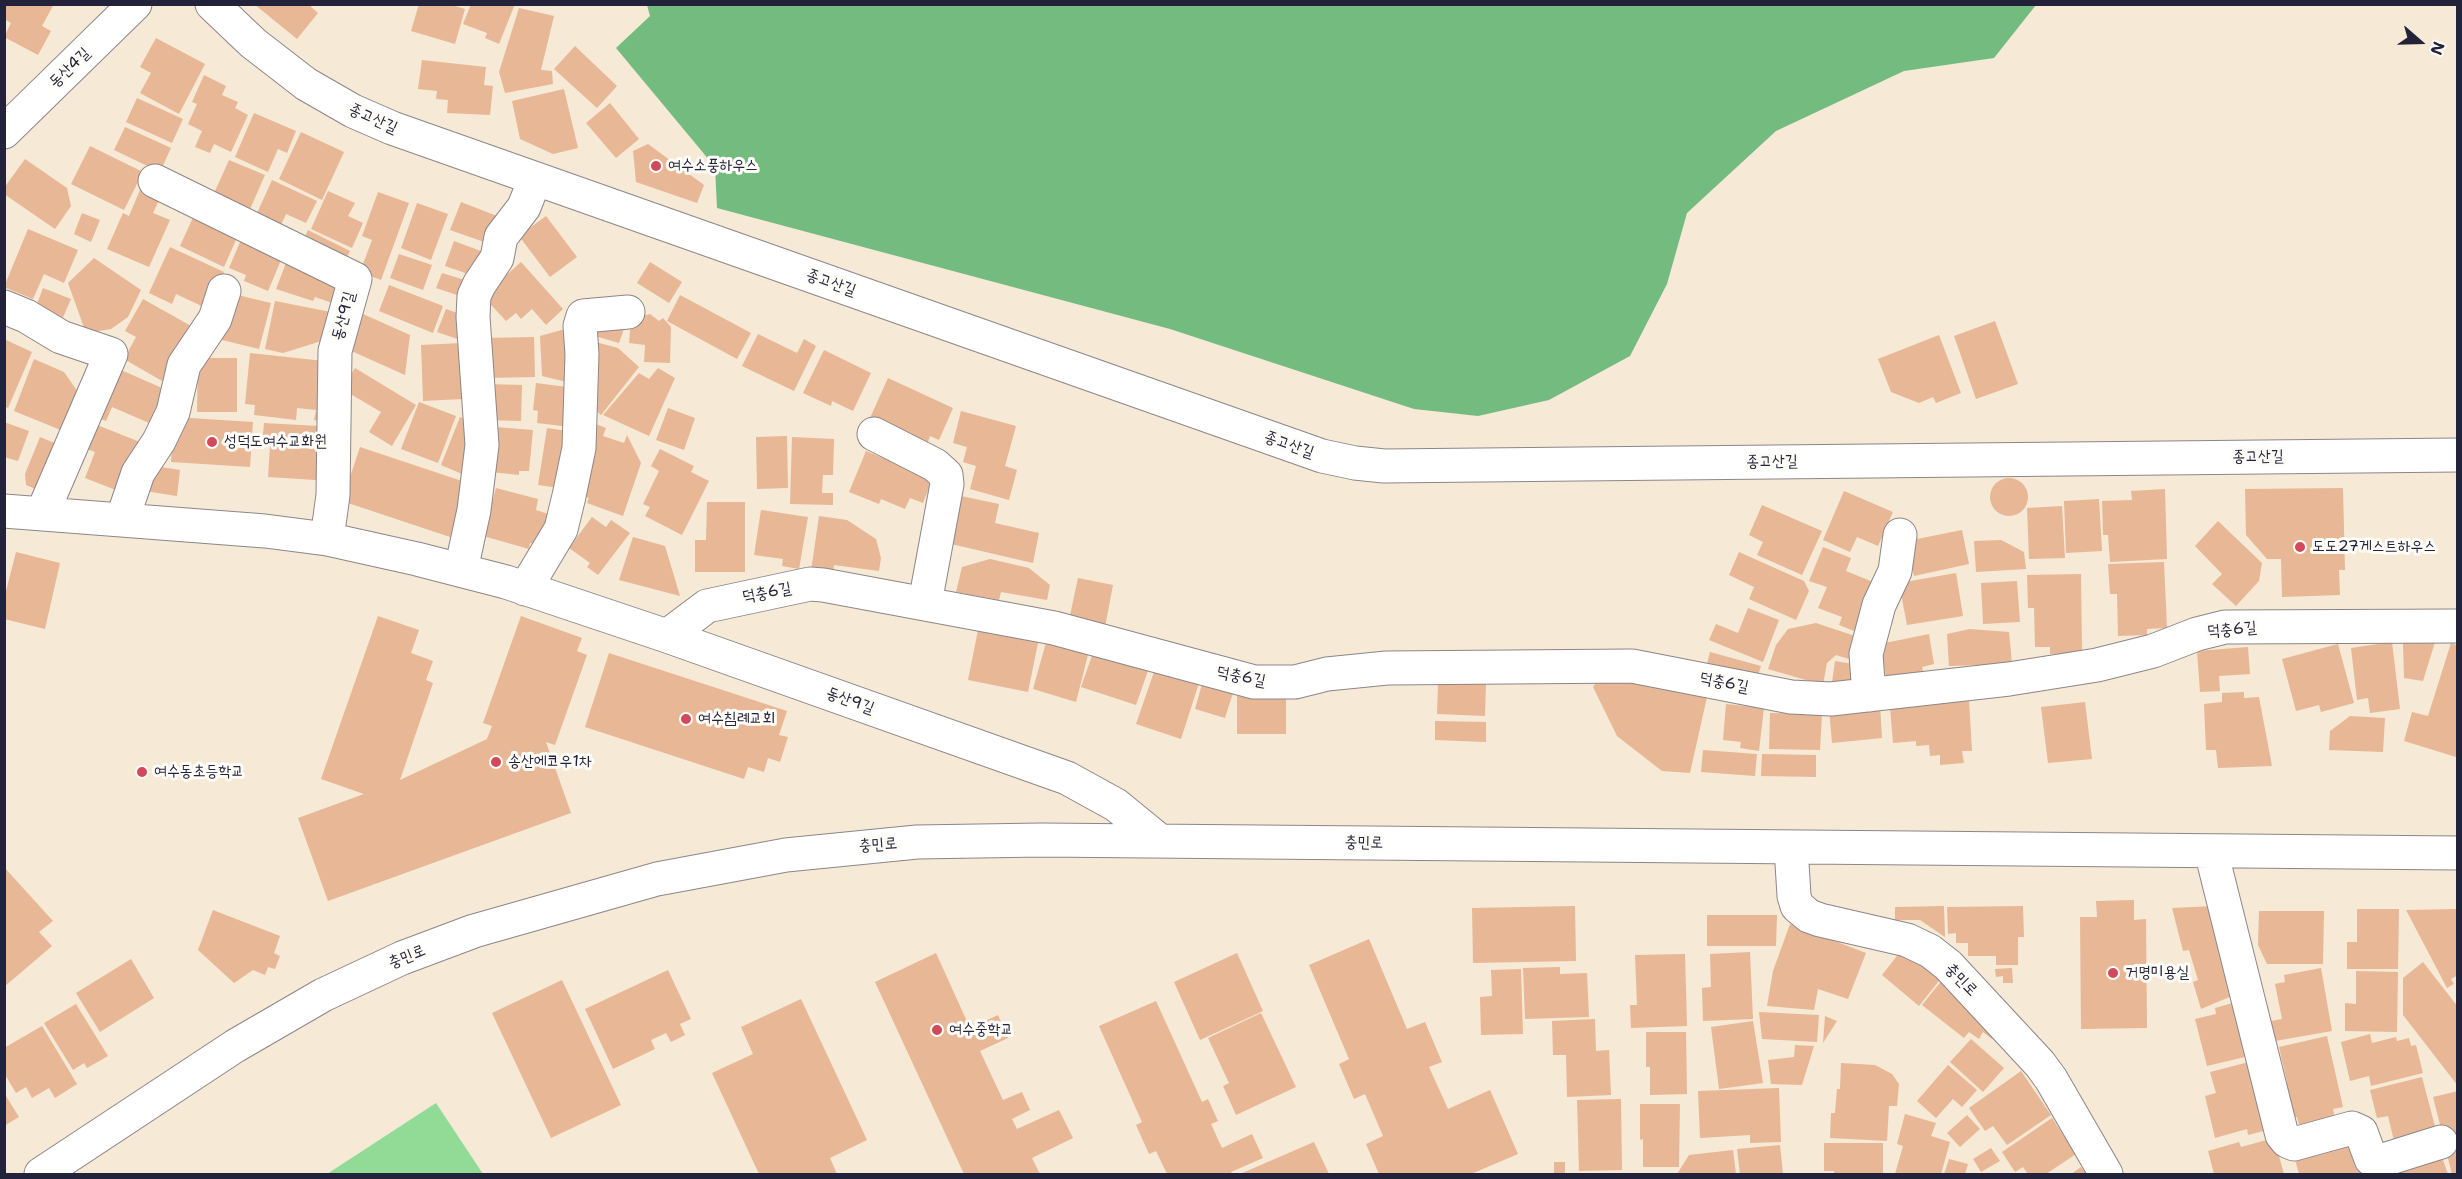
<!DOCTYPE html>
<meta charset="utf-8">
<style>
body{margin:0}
#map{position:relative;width:2462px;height:1179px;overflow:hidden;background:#f6e9d5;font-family:"Shantell Sans",sans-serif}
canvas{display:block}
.frame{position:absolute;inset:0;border:6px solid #22223b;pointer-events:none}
.north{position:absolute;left:2390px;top:12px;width:60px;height:60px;-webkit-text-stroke:4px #fdfcf7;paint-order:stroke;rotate:110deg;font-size:16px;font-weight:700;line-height:24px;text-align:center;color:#22223b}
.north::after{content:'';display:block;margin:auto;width:21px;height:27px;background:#22223b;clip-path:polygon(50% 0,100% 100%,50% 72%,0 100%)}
</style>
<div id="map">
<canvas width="2462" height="1179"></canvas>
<div class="frame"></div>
<div class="north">N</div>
</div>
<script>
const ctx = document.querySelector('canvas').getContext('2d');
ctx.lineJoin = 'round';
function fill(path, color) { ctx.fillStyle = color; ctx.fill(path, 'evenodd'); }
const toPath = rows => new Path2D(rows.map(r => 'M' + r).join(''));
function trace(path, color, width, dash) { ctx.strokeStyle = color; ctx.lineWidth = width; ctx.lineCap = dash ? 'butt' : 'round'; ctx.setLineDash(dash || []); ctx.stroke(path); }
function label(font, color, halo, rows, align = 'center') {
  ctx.font = font + ' "Shantell Sans","Poor Story",sans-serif'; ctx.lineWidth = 6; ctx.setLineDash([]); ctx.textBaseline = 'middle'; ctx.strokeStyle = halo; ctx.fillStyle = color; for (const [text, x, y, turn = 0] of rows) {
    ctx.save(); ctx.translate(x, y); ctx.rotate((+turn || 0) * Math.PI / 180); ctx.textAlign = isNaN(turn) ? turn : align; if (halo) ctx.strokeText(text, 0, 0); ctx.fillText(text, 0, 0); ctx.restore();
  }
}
fill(toPath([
 [436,1103,483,1174,327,1174]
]), '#91db97');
fill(toPath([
 [647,5,647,4,2036,5,1994,58,1904,71,1776,131,1687,213,1667,284,1630,356,1549,400,1478,416,1414,409,1170,329,717,208,715,167,616,48,650,16]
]), '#74bb80');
fill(toPath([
 [7,4,54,4,42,26,51,31,38,55,4,37,11,23,4,19,4,9],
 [254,4,312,4,311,7,318,13,297,39],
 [419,4,449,4,465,9,455,44,411,31],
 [471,4,515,4,499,44,485,38,487,33,463,24],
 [519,8,554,16,541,70,552,71,553,84,505,93,499,72],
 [156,38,205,64,179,114,140,93,151,73,140,67],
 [575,46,617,86,597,108,554,69],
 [422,60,486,67,484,85,493,86,490,115,447,113,448,100,436,99,437,91,418,89],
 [204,75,226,86,222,95,238,102,235,108,248,115,231,152,214,144,210,153,195,147,202,131,188,124,197,104,192,102],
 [564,89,578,148,553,154,520,139,512,101],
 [137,98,183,119,172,143,126,122],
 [610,103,639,139,616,158,586,123],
 [254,113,296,131,287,153,278,149,268,172,235,157],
 [125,127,171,148,160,172,114,150],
 [301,132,344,152,322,200,279,179],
 [648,144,704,185,697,203,636,182,633,151],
 [90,146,143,172,124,210,71,184],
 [25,159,67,188,71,206,55,229,4,194,4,188],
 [229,160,265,175,247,216,211,200],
 [272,180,317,201,306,223,286,214,277,234,253,222],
 [140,190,160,198,153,213,170,220,149,267,107,249,123,213,129,216],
 [328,191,355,203,348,216,363,223,352,248,311,229],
 [378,192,409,203,381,280,360,272,372,240,362,236],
 [461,202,497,216,487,243,450,230],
 [417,203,448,214,431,260,401,248],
 [82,213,100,220,91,242,74,234],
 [195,213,239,233,224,267,180,246],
 [546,216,577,257,550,277,519,236],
 [28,229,78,250,64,283,44,274,33,299,4,287],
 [308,230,350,251,342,268,300,247],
 [243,235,284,253,268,291,244,281,246,275,229,268],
 [454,241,486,253,477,277,445,266],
 [170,247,224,272,208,309,176,294,172,304,149,293],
 [399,254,432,265,423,290,390,278],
 [289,255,344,279,338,305,315,297,313,301,276,289],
 [94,258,141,290,128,317,111,329,86,333,68,283],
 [521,262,563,309,546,325,532,309,521,319,516,313,506,321,483,296],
 [650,262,682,282,669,303,637,283],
 [442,273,471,282,466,298,436,288],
 [389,285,443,306,433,333,379,311],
 [43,288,71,299,61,322,34,312],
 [229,293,271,303,259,349,218,339],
 [680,295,751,333,737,359,667,321],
 [143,299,200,331,169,385,124,359,136,337,125,331],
 [275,301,336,313,331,338,283,353,265,349],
 [446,309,463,315,463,341,437,332],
 [363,314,410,335,405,375,347,349],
 [650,314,659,321,663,318,671,327,670,363,644,362,645,345,629,343,631,319],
 [593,317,625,326,619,343,588,334],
 [1995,321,2018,384,1976,399,1954,336],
 [572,327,575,384,542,376,540,336],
 [758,334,797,353,804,339,816,346,794,391,742,366],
 [1939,335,1961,393,1936,403,1933,397,1919,403,1891,392,1878,359],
 [534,337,535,377,484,378,483,338],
 [4,339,32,352,8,408,4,406],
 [592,341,618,348,639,367,601,415,586,403],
 [461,343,463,399,423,401,421,345],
 [824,350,871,373,853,411,832,401,831,406,803,393],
 [250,353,324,361,324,422,314,420,316,410,297,408,296,420,254,415,255,405,245,404],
 [198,358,237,358,237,412,197,412],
 [34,359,64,372,82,398,68,433,14,411],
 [112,366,171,392,156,426,112,407,106,421,91,415],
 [355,368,416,405,392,446,369,432,381,412,342,389],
 [658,368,675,378,649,436,603,415,639,373,649,379],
 [888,378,953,408,939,440,930,436,927,445,870,418],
 [536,383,575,388,570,427,537,423,538,411,533,410],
 [486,384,522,385,521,421,486,420],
 [419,402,456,416,438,463,401,449],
 [668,408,695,418,684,450,656,440],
 [961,411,1016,426,1005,466,1017,470,1009,500,970,489,976,466,963,462,967,447,953,443],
 [174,417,253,422,250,467,171,462],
 [460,417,473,422,469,477,441,465],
 [4,422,29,431,18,461,4,457],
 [264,423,319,426,316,480,268,477,270,446,262,445],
 [596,424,606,428,603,436,624,443,627,435,641,463,623,516,587,503,589,498,582,496],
 [97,425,140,442,121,492,85,478,95,452,87,449],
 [495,427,533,430,529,471,519,471,519,475,491,472],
 [547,428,575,432,566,489,538,485],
 [787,436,788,488,757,489,756,437],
 [40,437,64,447,45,493,26,485,25,474],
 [792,437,834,439,833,475,823,475,822,493,833,493,833,505,790,504],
 [360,447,468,483,450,537,342,501],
 [660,449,694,466,691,472,709,481,682,535,645,516,650,507,643,504,659,471,651,466],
 [866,451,933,478,923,503,910,498,905,509,881,499,879,504,849,492],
 [148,465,180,470,177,496,144,491],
 '1990 497a19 19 0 1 1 38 0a19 19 0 1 1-38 0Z',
 [496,488,538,499,536,510,548,514,539,545,530,543,529,549,483,536],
 [2343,488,2345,570,2339,570,2340,595,2282,597,2281,559,2267,559,2246,535,2245,489],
 [2165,489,2167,559,2110,562,2108,535,2103,535,2102,501,2132,500,2131,491],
 [1844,491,1893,512,1878,546,1857,537,1850,552,1823,540],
 [961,496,999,504,995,523,1039,533,1033,563,951,544],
 [2099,499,2102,551,2066,553,2064,501],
 [707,502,745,502,745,572,695,572,695,540,706,540],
 [1762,505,1822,531,1802,575,1757,555,1763,542,1749,535],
 [2062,506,2065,558,2029,559,2027,508],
 [761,510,808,517,799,569,782,566,783,559,754,555],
 [819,516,847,520,876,539,881,558,879,571,834,565,833,574,811,571],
 [592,517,606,527,611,520,630,533,598,575,587,567,590,563,569,548],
 [2218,521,2262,563,2259,581,2236,606,2212,584,2222,574,2195,546],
 [1962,530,1969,564,1914,576,1907,541],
 [633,537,665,546,680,596,619,580],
 [2001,540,2024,552,2026,569,1976,572,1974,541],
 [1823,547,1851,558,1846,571,1878,584,1859,633,1839,625,1842,617,1818,608,1827,587,1809,581],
 [16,552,60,563,45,629,4,619,4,599],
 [1739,552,1804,581,1809,591,1796,620,1749,599,1754,587,1729,575],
 [990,559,1029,568,1050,585,1047,600,1001,592,999,600,956,592,962,567],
 [2164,562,2167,628,2147,629,2147,635,2118,636,2117,594,2110,594,2108,564],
 [1956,573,1963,616,1907,625,1899,583],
 [2081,574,2082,653,2050,654,2050,647,2035,647,2034,608,2028,608,2027,575],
 [1078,578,1113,585,1105,627,1069,620],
 [2017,581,2020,622,1983,624,1981,583],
 [1748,608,1779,620,1763,662,1709,640,1716,624,1738,633],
 [378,616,419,630,411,653,433,661,426,680,433,683,400,780,487,739,492,726,483,723,521,616,582,638,577,651,587,655,555,745,546,742,571,813,328,901,298,818,364,794,321,779],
 [1816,623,1861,638,1855,661,1836,655,1827,663,1823,685,1768,669,1776,645,1788,629],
 [979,625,1039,638,1028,692,968,680],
 [1970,629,2009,632,2012,664,1949,666,1947,634],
 [1929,634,1934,664,1922,667,1924,675,1887,682,1880,644],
 [1047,639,1090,647,1076,702,1033,689],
 [2392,642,2400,709,2370,713,2368,698,2357,700,2351,648],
 [2435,642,2423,681,2404,678,2403,643],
 [2451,643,2458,646,2456,757,2404,741,2412,712,2428,716],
 [2338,644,2354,703,2321,712,2319,705,2296,711,2282,659],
 [1095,647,1150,665,1136,705,1081,687],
 [2248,647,2250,674,2219,676,2220,691,2200,692,2197,651],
 [1710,652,1761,666,1756,682,1706,668],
 [609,653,787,711,779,735,788,737,780,762,768,758,764,772,748,767,744,779,585,727],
 [1835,661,1859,665,1857,686,1832,682],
 [1155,669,1199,683,1181,739,1136,724],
 [1598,679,1669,684,1707,697,1690,773,1662,771,1617,736,1593,687],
 [1438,682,1486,684,1485,716,1437,714],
 [1202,684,1233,693,1225,718,1195,709],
 [2244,692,2244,698,2259,697,2272,766,2218,768,2216,750,2206,750,2204,704,2222,702,2222,693],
 [1237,695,1286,695,1286,734,1237,734],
 [1969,701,1972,751,1962,751,1964,763,1940,765,1940,755,1930,756,1929,745,1916,746,1916,741,1893,743,1890,707],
 [2085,702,2092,759,2048,763,2041,707],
 [1726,704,1764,708,1759,751,1740,748,1741,742,1723,740],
 [1880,704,1882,738,1832,743,1829,709],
 [1770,713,1822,714,1820,750,1769,749],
 [2350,716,2385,718,2383,752,2329,750,2330,731],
 [1435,721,1486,722,1486,742,1435,740],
 [1703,750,1757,754,1755,776,1701,772],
 [1762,754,1816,755,1816,777,1761,776],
 [4,867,53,921,39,932,52,946,4,987],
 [2134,900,2134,920,2146,919,2147,1028,2081,1029,2080,917,2097,917,2096,901],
 [1575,906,1576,961,1473,963,1472,908],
 [1944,906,1945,937,1920,920,1895,920,1895,907],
 [2023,906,2024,937,2018,937,2018,965,1996,965,1996,956,1968,956,1968,943,1956,943,1956,933,1948,934,1947,907],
 [2215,906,2239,993,2201,1009,2193,982,2198,980,2189,950,2183,951,2172,908],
 [2357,909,2399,909,2398,969,2347,969,2347,942,2357,942],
 [2456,909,2458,975,2451,979,2454,984,2447,988,2406,910],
 [213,910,280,936,274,953,280,956,275,969,268,967,265,975,253,970,234,983,198,950],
 [2259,911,2324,911,2323,964,2267,964,2258,945],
 [1707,915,1777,915,1776,946,1707,946],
 [1790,924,1866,953,1848,999,1818,989,1814,1010,1767,1006,1773,971],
 [1369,939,1407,1029,1425,1022,1442,1062,1429,1067,1448,1109,1490,1090,1518,1154,1471,1174,1379,1174,1366,1144,1383,1136,1365,1094,1354,1099,1339,1064,1349,1059,1309,965],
 [1904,947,1942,977,1919,1006,1882,975],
 [1750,952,1753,1019,1703,1021,1702,988,1711,987,1710,954],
 [936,953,970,1028,998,1015,1008,1038,980,1051,1003,1100,1022,1092,1030,1110,1012,1119,1017,1129,1059,1110,1073,1138,1032,1158,1040,1174,964,1174,875,982],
 [1237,953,1263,1011,1200,1040,1174,982],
 [1685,954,1687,1026,1631,1028,1630,1005,1637,1005,1635,955],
 [131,959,154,998,100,1032,76,993],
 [2423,962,2458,1007,2458,1086,2403,1015,2403,978],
 [1560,967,1560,974,1587,973,1589,1017,1525,1019,1523,968],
 [2012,968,2013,983,2003,983,2003,976,1996,977,1995,969],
 [2321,968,2332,1031,2275,1041,2271,1021,2282,1019,2275,984,2285,982,2284,975],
 [1521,969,1523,1034,1481,1035,1480,997,1492,996,1491,970],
 [668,970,691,1019,680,1024,685,1035,671,1042,666,1033,651,1040,655,1049,613,1069,585,1009],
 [2356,971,2398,972,2397,1032,2345,1031,2345,1003,2356,1004],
 [1943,979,1999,1030,1992,1039,1983,1032,1979,1039,1969,1032,1964,1038,1922,1005],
 [562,980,621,1105,551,1138,492,1013],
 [801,999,867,1140,830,1158,837,1174,759,1174,712,1073,753,1054,741,1027],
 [1156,1001,1202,1102,1208,1099,1218,1121,1211,1124,1222,1148,1252,1134,1263,1158,1231,1172,1232,1174,1167,1174,1156,1151,1149,1154,1136,1125,1142,1122,1099,1026],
 [2236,1002,2249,1056,2207,1066,2195,1019,2216,1014,2215,1008],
 [76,1004,108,1056,87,1068,84,1063,73,1070,44,1023],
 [1759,1012,1819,1015,1817,1042,1762,1039],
 [1261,1013,1296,1087,1236,1115,1223,1086,1229,1083,1208,1038],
 [1825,1016,1837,1021,1823,1043],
 [1595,1019,1596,1051,1609,1050,1611,1095,1567,1097,1566,1055,1553,1055,1552,1021],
 [1753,1021,1763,1083,1719,1089,1711,1027],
 [42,1026,77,1084,55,1098,49,1088,32,1098,26,1087,16,1093,4,1073,4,1048],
 [1646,1032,1686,1032,1687,1094,1650,1095,1650,1067,1646,1067],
 [2370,1034,2372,1043,2396,1037,2397,1041,2409,1038,2411,1046,2416,1045,2423,1073,2371,1086,2369,1076,2350,1081,2341,1042],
 [2327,1036,2343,1107,2333,1109,2337,1128,2302,1135,2297,1117,2290,1118,2281,1084,2287,1082,2279,1047],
 [1971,1039,2004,1068,1983,1092,1950,1062],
 [1795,1045,1814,1046,1802,1085,1771,1084,1768,1060,1794,1057],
 [2253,1061,2271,1129,2248,1135,2247,1129,2215,1138,2205,1096,2216,1093,2210,1072],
 [1841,1063,1875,1065,1892,1074,1899,1084,1897,1106,1889,1106,1887,1141,1830,1138,1831,1113,1835,1113,1837,1089,1840,1089],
 [1948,1065,1977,1090,1962,1107,1953,1099,1936,1118,1917,1101],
 [2021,1071,2051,1115,2007,1145,1993,1126,1985,1131,1969,1108],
 [2422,1077,2437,1134,2395,1145,2388,1116,2377,1118,2370,1090],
 [1779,1088,1781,1142,1750,1143,1750,1135,1700,1138,1698,1091],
 [2458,1091,2458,1134,2443,1137,2433,1097],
 [4,1093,19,1117,4,1126],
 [1621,1099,1622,1170,1579,1171,1577,1100],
 [1640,1104,1680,1104,1679,1167,1643,1167,1643,1139,1640,1140],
 [1905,1114,1936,1123,1931,1136,1950,1142,1941,1174,1895,1174,1903,1146,1897,1144],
 [1967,1115,1980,1129,1960,1147,1947,1133],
 [2052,1118,2076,1154,2046,1174,2028,1174,2023,1167,2015,1172,2002,1152],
 [2274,1138,2284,1174,2214,1174,2208,1151,2239,1142,2241,1147],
 [2354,1138,2364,1174,2299,1174,2294,1156],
 [2458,1140,2458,1174,2452,1174,2444,1143],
 [1314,1142,1329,1174,1240,1174],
 [1824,1143,1883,1143,1883,1174,1834,1174,1834,1171,1824,1171],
 [1780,1145,1783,1174,1740,1174,1737,1149],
 [2438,1146,2448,1174,2385,1174],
 [1991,1148,2000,1161,1981,1172,1973,1159],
 [1733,1150,1736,1174,1677,1174,1689,1155],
 [1949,1159,1968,1164,1965,1174,1944,1174],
 [1554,1162,1565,1162,1565,1174,1554,1174],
 [2081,1167,2086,1174,2071,1174]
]), '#e7b796');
const minor = toPath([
 [212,4,253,43,306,84,353,111,392,128,1322,456,1355,463,1384,466,2458,455],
 [4,132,135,4],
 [155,181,355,279,335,351,333,495,327,539],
 [4,307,26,316,61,337,111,354,42,514],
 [874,434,935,465,946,475,947,484,925,603],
 [4,511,265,531,327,539,417,559,506,582,667,636,1067,778,1116,805,1160,841],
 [122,520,138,473,159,441,173,412,184,365,215,319,224,291],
 [461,570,474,510,482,445,473,317,474,296,479,285,497,258,501,237,524,207,535,179],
 [525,589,561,529,569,496,579,448,582,354,580,326,583,316,628,312],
 [667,636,707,606,810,584,823,585,1054,628,1254,682,1295,682,1327,674,1387,668,1632,666,1791,697,1831,699,2009,679,2097,665,2153,651,2197,634,2225,627,2458,626],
 [1869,695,1866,654,1879,605,1895,571,1900,535],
 [1791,847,1794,896,1797,906,1809,916,1820,920,1907,940,1930,951,1948,965,2040,1064,2051,1079,2106,1174],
 [2211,851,2282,1135,2287,1141,2294,1144,2352,1128,2361,1132,2371,1159,2377,1162,2441,1142],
 [41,1174,235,1046,323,995,402,958,474,931,657,879,786,855,917,842,1041,840,2458,853]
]);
trace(minor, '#8c8688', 35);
trace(minor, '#fff', 33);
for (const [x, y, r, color] of [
 [656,166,6,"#d1495b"],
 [212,442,6,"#d1495b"],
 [2300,547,6,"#d1495b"],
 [686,719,6,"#d1495b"],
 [496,762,6,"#d1495b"],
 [142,772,6,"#d1495b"],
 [2113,973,6,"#d1495b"],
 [937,1030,6,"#d1495b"]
]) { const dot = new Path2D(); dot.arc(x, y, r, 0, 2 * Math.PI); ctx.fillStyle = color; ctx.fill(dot); trace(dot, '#fdfcf7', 2); }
label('16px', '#22223b', '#fdfcf7', [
 ["동산4길",70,68,-44],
 ["종고산길",373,119,24],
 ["종고산길",831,283,19],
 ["동산9길",344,316,-75],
 ["종고산길",1289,445,19],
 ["종고산길",2258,457,-1],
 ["종고산길",1772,462,-1],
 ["덕충6길",767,593,-11],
 ["덕충6길",2232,630,-5],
 ["덕충6길",1241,677,11],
 ["덕충6길",1724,683,11],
 ["동산9길",850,701,20],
 ["충민로",1364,843,1],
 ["충민로",878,845,-4],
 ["충민로",407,957,-22],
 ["충민로",1961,980,45]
]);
label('16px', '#22223b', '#fdfcf7', [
 ["여수소풍하우스",668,166],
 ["성덕도여수교화원",224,442],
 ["도도27게스트하우스",2312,547],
 ["여수침례교회",698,719],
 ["송산에코우1차",508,762],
 ["여수동초등학교",154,772],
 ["거명미용실",2125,973],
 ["여수중학교",949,1030]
], 'left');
</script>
